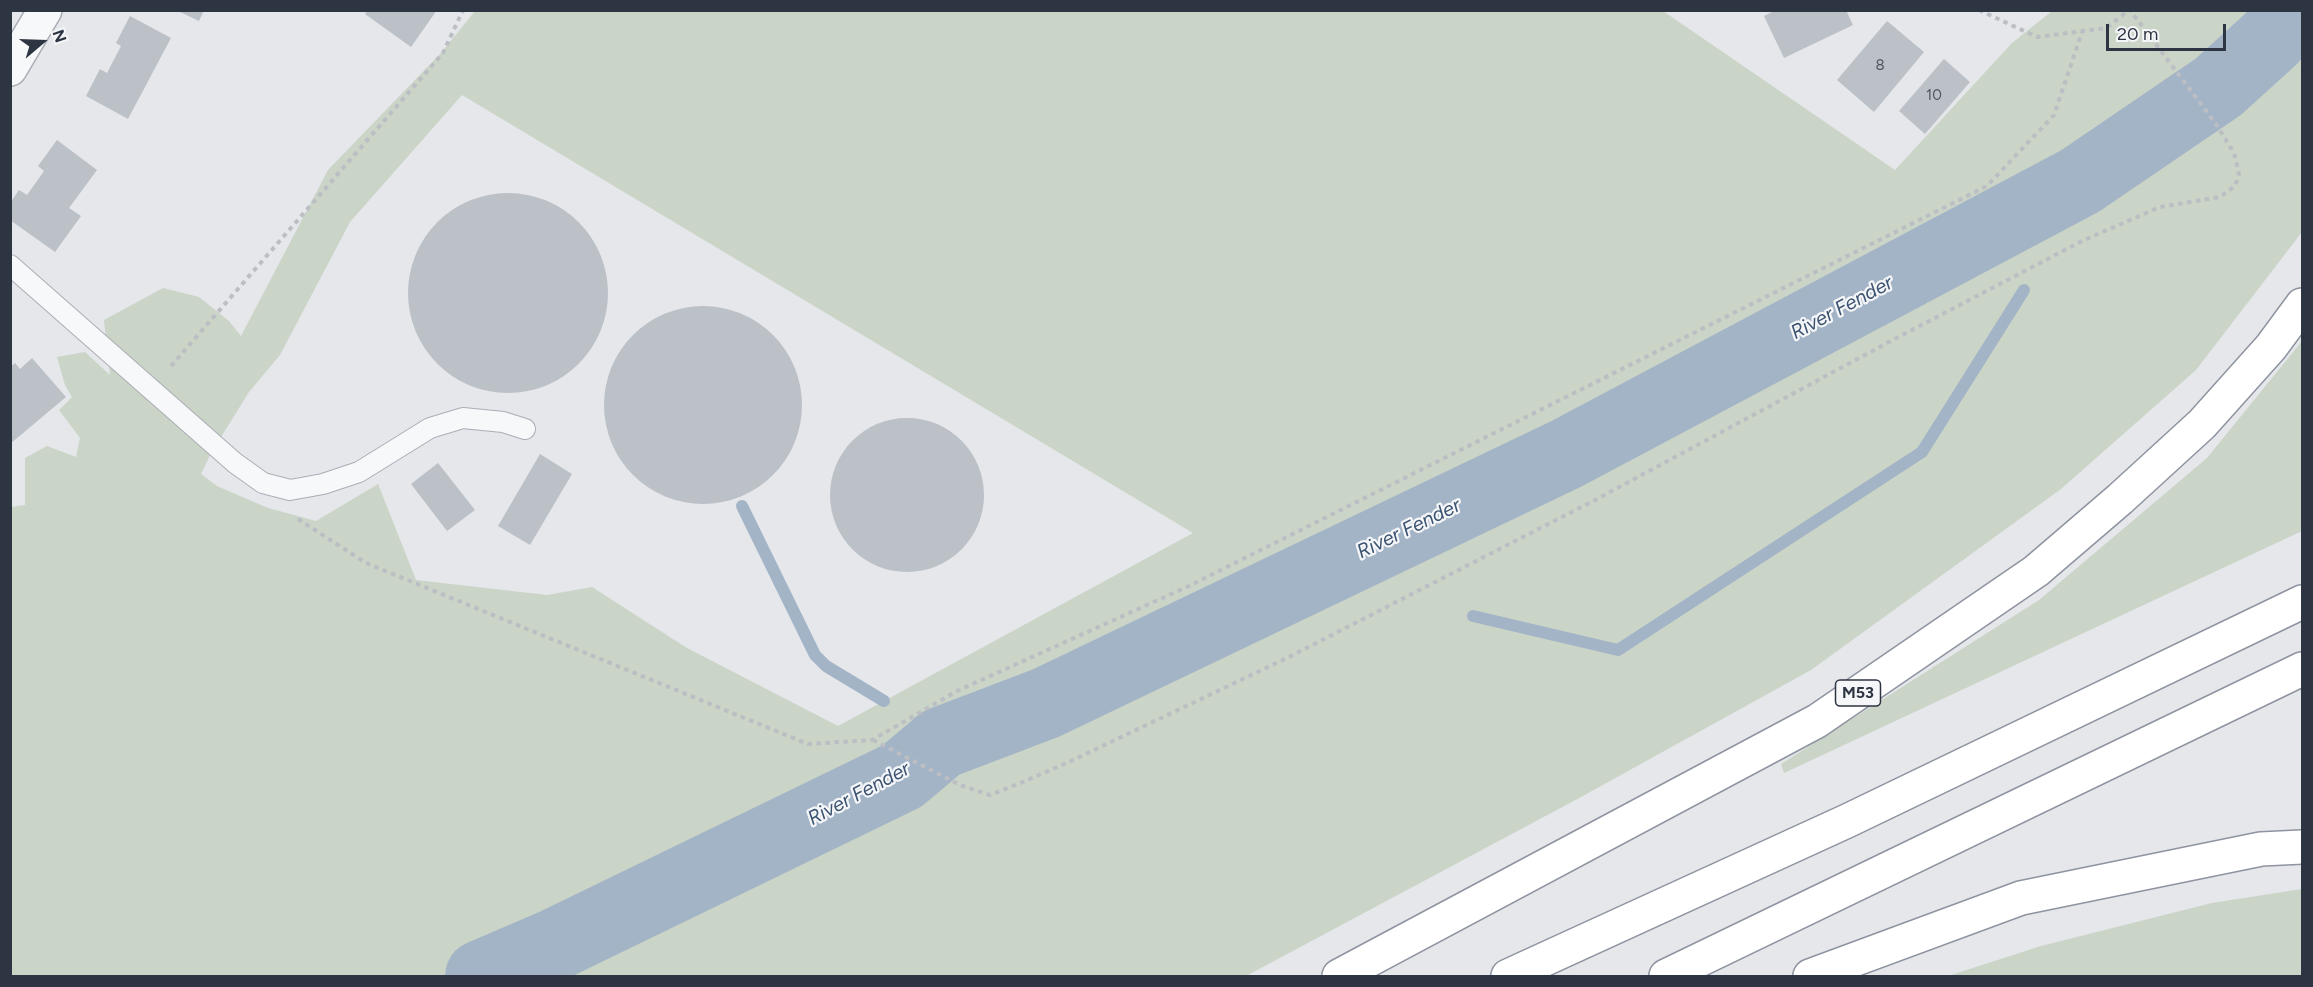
<!DOCTYPE html>
<style>
body{margin:0}
#map{position:relative;width:2313px;height:987px;overflow:hidden;background:#e5e7eb;font-family:Figtree,sans-serif}
canvas{display:block}
.frame{position:absolute;inset:0;border:12px solid #2e3542;pointer-events:none}
.north{position:absolute;left:12px;top:12px;width:60px;height:60px;-webkit-text-stroke:4px #f4f6f8;paint-order:stroke;rotate:71deg;font-size:16px;font-weight:700;line-height:24px;text-align:center;color:#2e3542}
.north::after{content:'';display:block;margin:auto;width:21px;height:27px;background:#2e3542;clip-path:polygon(50% 0,100% 100%,50% 72%,0 100%)}
.scale{position:absolute;left:2106px;top:24px;width:120px;height:27px;box-sizing:border-box;border:3px solid #2e3542;border-top:0;padding-left:8px;font-size:18px;line-height:21px;white-space:nowrap;color:#2e3542;-webkit-text-stroke:4px #f4f6f8;paint-order:stroke}
</style>
<div id="map">
<canvas width="2313" height="987"></canvas>
<div class="frame"></div>
<div class="north">N</div>
<div class="scale">20 m</div>
</div>
<script>
const ctx = document.querySelector('canvas').getContext('2d');
ctx.lineJoin = 'round';
function fill(path, color) { ctx.fillStyle = color; ctx.fill(path, 'evenodd'); }
const toPath = rows => new Path2D(rows.map(r => 'M' + r).join(''));
function trace(path, color, width, dash) { ctx.strokeStyle = color; ctx.lineWidth = width; ctx.lineCap = dash ? 'butt' : 'round'; ctx.setLineDash(dash || []); ctx.stroke(path); }
function label(font, color, halo, rows, align = 'center') {
  ctx.font = font + ' Figtree,sans-serif'; ctx.lineWidth = 4.5; ctx.setLineDash([]); ctx.textBaseline = 'middle'; ctx.strokeStyle = halo; ctx.fillStyle = color; for (const [text, x, y, turn = 0] of rows) {
    ctx.save(); ctx.translate(x, y); ctx.rotate((+turn || 0) * Math.PI / 180); ctx.textAlign = isNaN(turn) ? turn : align; if (halo) ctx.strokeText(text, 0, 0); ctx.fillText(text, 0, 0); ctx.restore();
  }
}
fill(toPath([
 [475,11,1663,11,1895,170,2012,43,2052,11,2302,11,2302,232,2196,370,2061,489,1811,670,1581,797,1246,976,11,976,11,507,25,505,25,458,47,446,76,457,80,438,59,410,72,397,65,385,57,357,85,352,110,375,104,320,163,288,199,297,229,321,241,336,328,170,441,53],
 [462,95,1193,533,838,726,687,648,592,587,547,595,416,580,378,484,316,521,268,508,217,486,201,474,211,453,249,392,280,355,350,222],
 [2302,341,2302,531,1784,773,1781,764,2039,600,2207,458],
 [2302,889,2302,976,1948,976,2041,946,2212,903]
]), '#cad4c7');
trace(toPath([
 [742,506,815,655,826,666,884,701],
 [1473,616,1618,650,1922,452,2024,290],
 [919,722,941,743]
]), '#a4b4c7', 12);
trace(toPath([
 [481,976,558,943,902,776,941,743,1046,703,1566,454,2080,181,2218,87,2271,39,2295,10]
]), '#a4b4c7', 72);
fill(toPath([
 [176,10,204,10,199,21],
 [368,10,437,10,411,47,365,14],
 [1776,10,1846,10,1853,25,1784,58,1764,16],
 [130,16,171,38,128,119,86,96,100,69,107,73,121,46,116,43],
 [1887,21,1924,52,1874,112,1837,80],
 [1944,59,1970,82,1925,134,1899,111],
 [57,140,97,170,69,208,81,216,55,252,10,220,10,203,19,190,27,195,44,171,38,166],
 '408 293a100 100 0 1 1 200 0a100 100 0 1 1-200 0Z',
 '604 405a99 99 0 1 1 198 0a99 99 0 1 1-198 0Z',
 [32,358,66,397,10,444,10,367,15,363,20,369],
 '830 495a77 77 0 1 1 154 0a77 77 0 1 1-154 0Z',
 [540,454,572,474,530,545,498,526],
 [438,463,475,510,447,531,411,484]
]), '#bcc0c7');
const lane = toPath([
 [10,265,235,463,263,483,290,490,323,484,359,472,430,428,463,418,503,422,525,429]
]);
const street = toPath([
 [10,69,45,10]
]);
const highway = toPath([
 [1339,976,1817,721,2036,571,2120,499,2202,424,2271,347,2302,305],
 [1508,976,1847,821,2302,602],
 [1666,976,2302,669],
 [1810,976,2021,898,2261,849,2302,847]
]);
trace(lane, '#aaaeb5', 22);
trace(street, '#aaaeb5', 36);
trace(highway, '#8d94a0', 36);
trace(toPath([
 [1979,10,2037,37,2106,28,2129,10],
 [171,366,443,53,463,10],
 [298,519,366,563,808,744,872,740,957,691,1189,586,1987,186,2054,115,2082,32],
 [873,740,960,785,990,795,1023,782,1071,761,1289,657,1597,499,1889,342,2084,240,2160,207,2220,197,2235,186,2239,174,2234,153,2216,124,2130,10]
]), '#bbbec3', 4, [4.5, 4.5]);
trace(lane, '#f7f8fa', 20);
trace(street, '#f7f8fa', 33);
trace(highway, '#fff', 33);
label('15px', '#525863', null, [
 ["8",1880,66],
 ["10",1934,96]
]);
for (const [x, y, w] of [
 [1858,693,45]
]) { const box = new Path2D(); box.roundRect(x - w / 2, y - 13, w, 26, 4.5); ctx.fillStyle = '#f4f6f8'; ctx.fill(box); trace(box, '#2e3542', 1.5); }
label('bold 16px', '#2e3542', null, [
 ["M53",1858,693]
]);
label('italic 20px', '#3c5372', '#f4f6f8', [
 ["River Fender",1842,308,-28],
 ["River Fender",1409,529,-26],
 ["River Fender",859,794,-28]
]);
</script>
